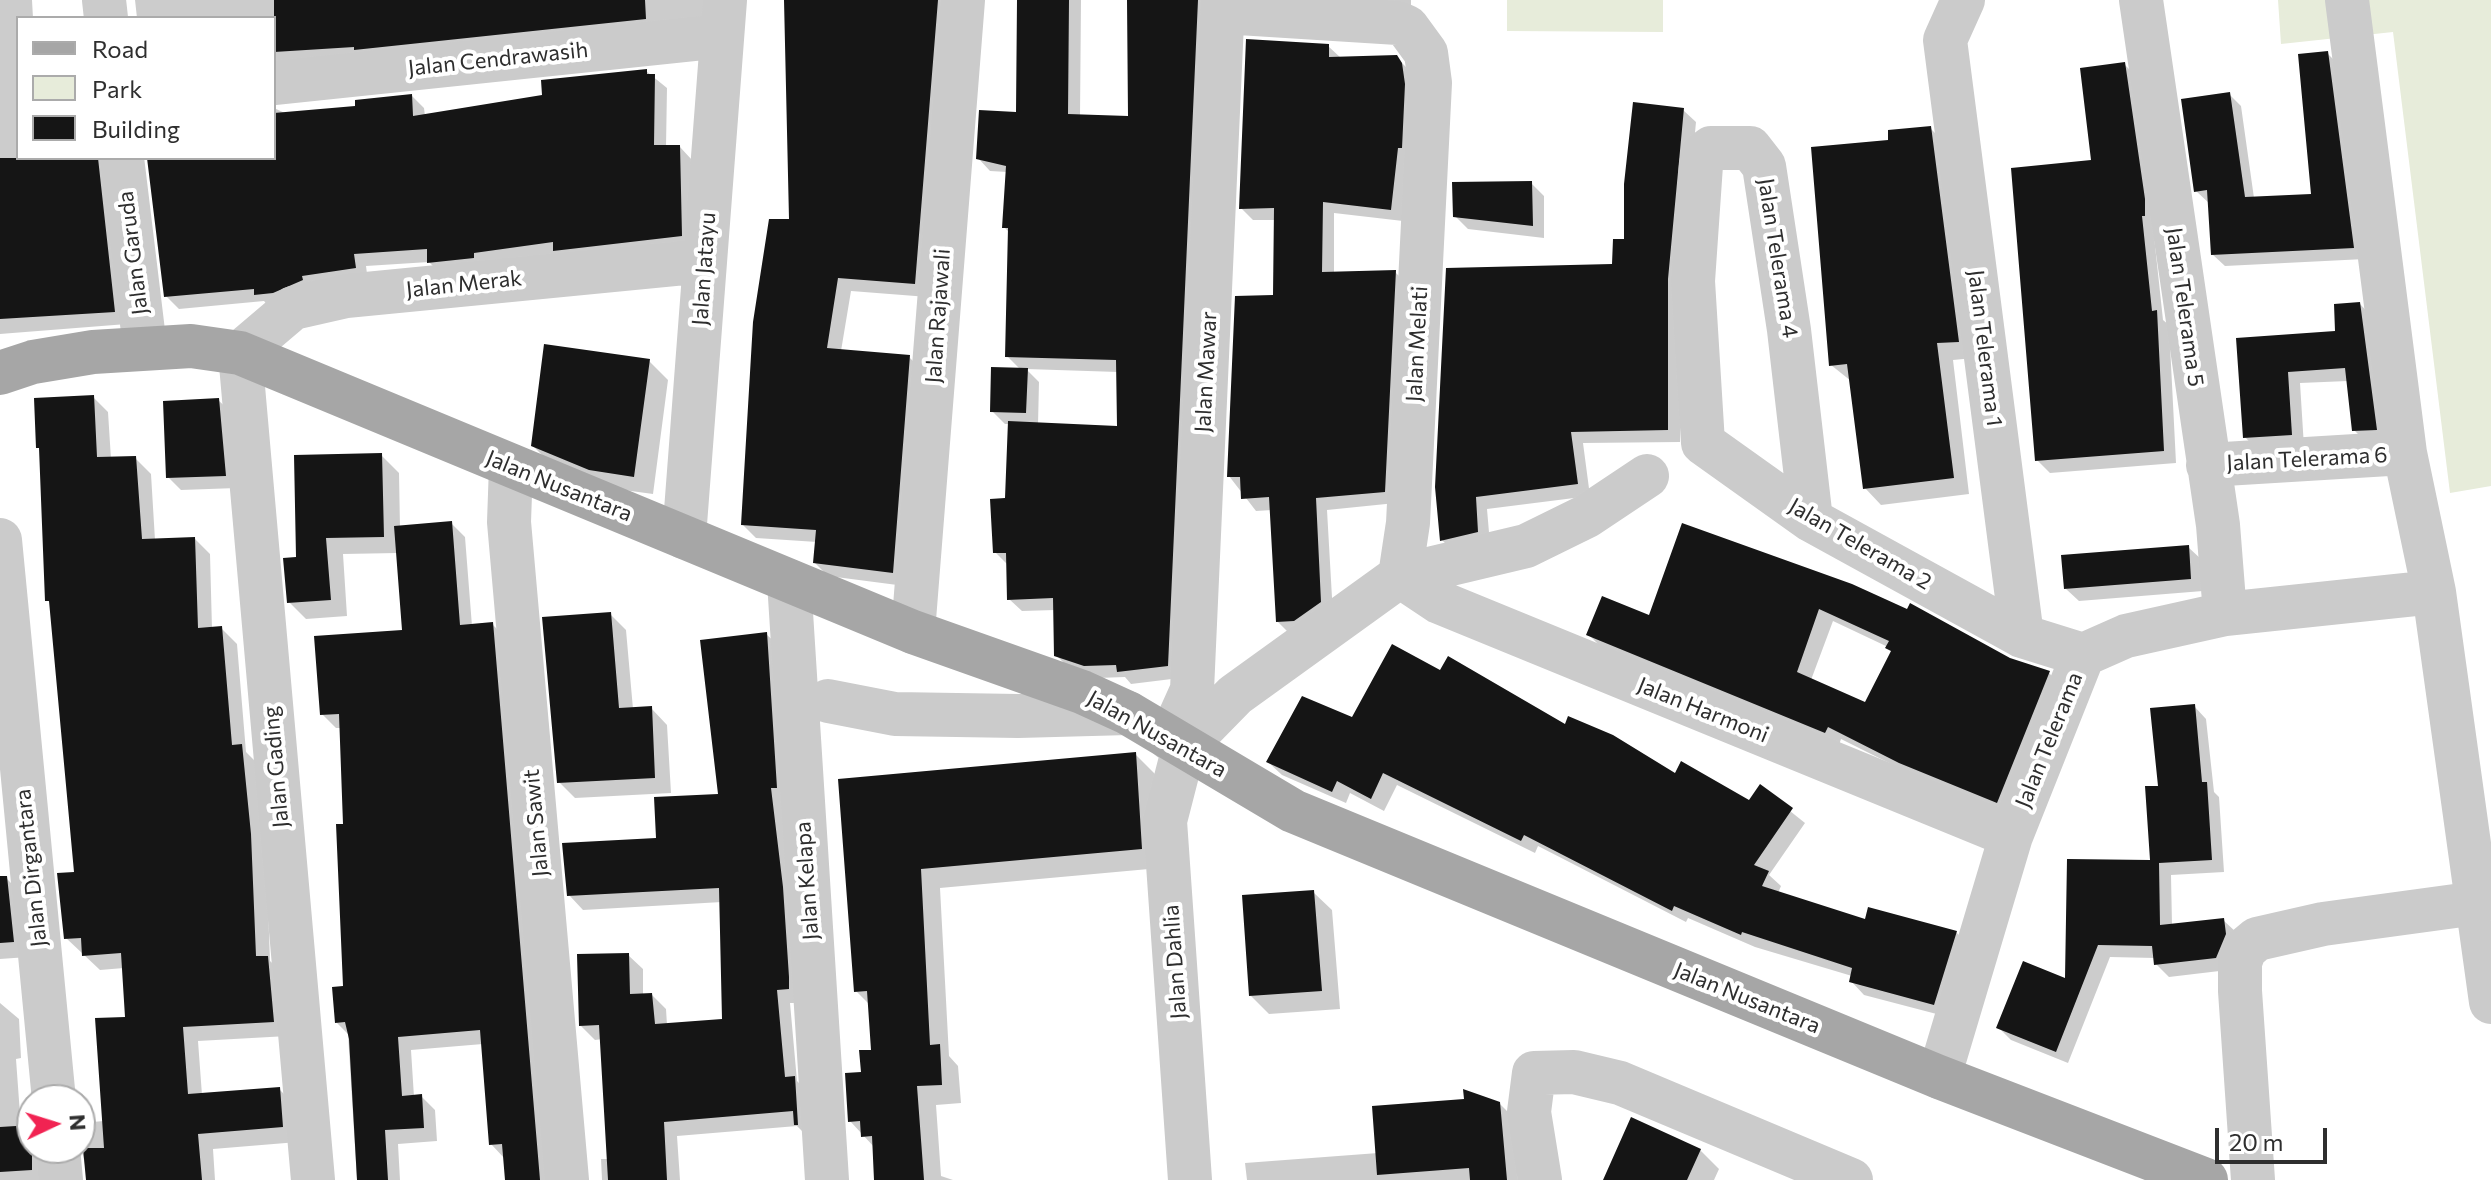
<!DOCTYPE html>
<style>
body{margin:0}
#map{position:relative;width:2491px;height:1180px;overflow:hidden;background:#fff;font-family:Commissioner,sans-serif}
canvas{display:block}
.legend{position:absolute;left:16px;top:16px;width:260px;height:144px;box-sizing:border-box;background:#fff;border:2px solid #ababab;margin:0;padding:10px 14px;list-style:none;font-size:24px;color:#2e2e2e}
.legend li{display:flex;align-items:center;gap:16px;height:40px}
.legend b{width:40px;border:2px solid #ababab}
.north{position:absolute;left:16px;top:1084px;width:80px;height:80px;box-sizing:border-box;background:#fff;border:2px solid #ababab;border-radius:50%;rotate:86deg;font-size:22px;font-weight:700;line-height:32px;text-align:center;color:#2e2e2e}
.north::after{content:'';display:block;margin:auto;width:28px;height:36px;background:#f12352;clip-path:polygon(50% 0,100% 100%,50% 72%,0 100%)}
.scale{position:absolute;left:2215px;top:1128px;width:112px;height:36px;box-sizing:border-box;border:4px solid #2e2e2e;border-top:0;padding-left:10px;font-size:24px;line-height:28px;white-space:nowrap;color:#2e2e2e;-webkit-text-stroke:6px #fff;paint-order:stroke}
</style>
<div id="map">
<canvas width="2491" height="1180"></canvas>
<ul class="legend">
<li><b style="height:10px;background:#a6a6a6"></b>Road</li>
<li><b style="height:22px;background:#e7ecda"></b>Park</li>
<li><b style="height:22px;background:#151515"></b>Building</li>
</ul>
<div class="north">N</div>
<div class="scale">20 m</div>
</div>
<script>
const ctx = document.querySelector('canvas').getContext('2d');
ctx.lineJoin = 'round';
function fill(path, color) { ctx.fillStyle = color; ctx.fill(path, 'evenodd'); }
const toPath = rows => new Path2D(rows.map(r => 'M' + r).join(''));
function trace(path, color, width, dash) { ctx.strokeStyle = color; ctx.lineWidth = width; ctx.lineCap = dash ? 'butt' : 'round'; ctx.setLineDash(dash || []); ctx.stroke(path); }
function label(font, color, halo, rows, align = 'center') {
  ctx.font = font + ' Commissioner,sans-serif'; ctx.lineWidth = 8; ctx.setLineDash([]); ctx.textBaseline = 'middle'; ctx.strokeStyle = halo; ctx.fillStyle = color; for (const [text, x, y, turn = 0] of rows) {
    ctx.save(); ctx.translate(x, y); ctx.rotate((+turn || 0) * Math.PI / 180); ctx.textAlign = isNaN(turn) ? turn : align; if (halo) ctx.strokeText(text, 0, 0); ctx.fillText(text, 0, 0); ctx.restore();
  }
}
fill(toPath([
 [1507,0,1663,0,1663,32,1507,31],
 [2278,0,2491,0,2491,486,2450,493,2393,32,2281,44]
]), '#e7ecda');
fill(toPath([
 [0,0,32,0,33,18,18,18,18,158,108,158,127,324,0,334],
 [135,0,716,0,711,25,274,75,274,18,137,18],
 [786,0,955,0,928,297,851,291,841,351,909,357,922,370,905,586,828,576,815,563,817,542,756,538,743,525,791,221],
 [1021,0,1081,0,1080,117,1130,118,1129,0,1214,0,1180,678,1131,684,1125,677,1098,678,1069,668,1056,655,1055,610,1022,611,1009,599,1008,565,995,552,1007,500,1010,424,1005,424,992,411,1020,369,1007,356,1010,233,1004,227,1007,172,990,171,978,158,1018,112],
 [1026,369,1118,372,1119,428,1038,425,1039,382],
 [1259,0,1411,0,1411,10],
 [1328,46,1341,58,1396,57,1409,70,1403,221,1334,213,1334,273,1395,272,1407,284,1396,503,1327,510,1333,615,1290,634,1277,621,1272,510,1256,511,1229,476,1275,297,1276,220,1253,220,1241,208],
 [2328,54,2340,66,2365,259,2225,266,2212,254,2210,204,2196,191,2229,94,2241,106,2254,198,2313,195],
 [2124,64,2137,77,2163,320,2169,325,2176,463,2050,473,2037,460,2094,162],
 [646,71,667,88,666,147,680,147,692,160,694,249,442,275,429,262,366,266,368,281,269,307,264,301,179,309,166,296,151,158,274,158,274,108,287,114,358,108,412,96,424,108,425,116,544,97],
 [1683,110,1696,122,1680,293,1680,442,1583,443,1590,496,1487,509,1490,544,1454,552,1442,540,1614,266],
 [1930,128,1947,145,1974,358,1953,360,1969,494,1881,505,1865,488,1851,381,1831,365],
 [1531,183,1544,196,1544,238,1468,229,1455,216],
 [2360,304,2372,317,2388,442,2367,443,2354,430,2348,381,2300,383,2304,447,2257,450,2245,437,2238,340,2337,333],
 [649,361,668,380,653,494,609,488,552,465,533,446],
 [93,397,108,412,111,459,135,458,151,474,155,540,195,539,210,554,212,629,221,628,237,644,246,752,256,762,266,851,270,961,283,973,288,1036,198,1041,202,1095,279,1089,294,1104,298,1142,213,1149,215,1180,88,1180,80,1140,80,1123,104,1121,128,1019,124,968,100,970,66,938,77,874,52,604,47,600],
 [218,400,231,412,237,488,181,490,168,477],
 [381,455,399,473,400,528,451,523,465,537,472,626,492,624,506,638,555,1180,507,1180,505,1159,491,1144,483,1044,411,1050,414,1097,421,1096,435,1110,437,1141,398,1144,400,1180,357,1180,348,1034,337,1023,345,987,342,728,336,728,322,714,404,631,398,553,343,554,347,616,306,619,289,602,298,559],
 [2188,547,2201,559,2203,591,2079,601,2066,589],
 [1851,586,2009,660,2049,673,2062,686,2010,815,1915,776,1841,739,1839,745,1602,648,1589,635,1650,618],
 [1833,621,1888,647,1892,652,1866,704,1811,680],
 [610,614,626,630,633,709,651,708,667,725,671,793,575,798,559,782],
 [766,634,781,648,803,1003,790,1003,797,1081,809,1093,810,1139,797,1126,677,1136,680,1180,602,1180,601,1159,609,1159,603,1039,595,1040,581,1026,628,955,643,969,643,995,652,995,666,1009,667,1025,724,1021,722,902,583,910,569,895,721,796],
 [1441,672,1675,776,1750,802,1760,787,1805,823,1769,875,1781,886,1778,893,1866,922,1956,932,1969,946,1948,1017,1864,995,1851,981,1852,976,1755,947,1688,918,1686,922,1538,846,1535,853,1397,785,1384,811,1350,793,1346,803,1282,775,1268,762],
 [2194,706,2206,719,2214,792,2219,797,2224,872,2171,875,2172,925,2223,920,2236,932,2228,970,2169,977,2156,964,2155,958,2110,957,2068,1063,2011,1040,1998,1027,2067,981,2152,862,2160,787],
 [1135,754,1155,774,1160,868,940,888,949,1056,958,1066,961,1103,936,1105,941,1176,953,1180,876,1180,875,1148,850,1121,863,1073,873,1051,870,1005,856,991,840,781],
 [0,878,6,878,22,894,28,957,0,959],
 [1313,892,1332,910,1340,1009,1269,1014,1251,996],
 [0,1003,19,1019,21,1058,16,1059,21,1128,32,1127,32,1148,55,1148,50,1180,0,1180],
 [1499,1103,1513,1117,1518,1180,1247,1180,1245,1163,1378,1153],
 [1700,1150,1719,1169,1714,1180,1605,1180]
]), '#0003');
fill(toPath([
 [274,0,645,0,646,19,354,50,354,47,274,52],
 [784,0,938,0,915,284,838,278,827,348,910,355,893,573,813,563,816,530,741,525,753,322,769,219,789,219],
 [1017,0,1069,0,1068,114,1128,116,1127,0,1198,0,1168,666,1117,672,1116,665,1084,666,1054,656,1053,598,1007,600,1006,553,993,553,990,499,1005,498,1008,421,1117,426,1116,360,1005,357,1008,228,1002,228,1006,166,976,159,979,110,1016,112],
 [1246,39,1329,44,1329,57,1397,55,1402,63,1405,84,1402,148,1398,148,1391,210,1323,202,1322,272,1396,270,1385,492,1316,498,1321,602,1294,621,1276,622,1269,497,1241,499,1240,477,1227,477,1235,296,1273,295,1274,208,1239,209],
 [2328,51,2354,248,2211,255,2207,190,2194,192,2181,99,2230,92,2245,197,2311,194,2298,54],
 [2125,62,2145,199,2145,216,2142,216,2152,311,2157,310,2164,451,2035,461,2011,168,2091,160,2080,68],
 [647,69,647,74,655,74,654,145,680,145,682,236,553,251,553,242,474,253,474,258,427,263,427,249,354,254,356,268,302,276,303,280,273,293,254,295,254,289,164,297,147,158,274,158,274,113,355,106,355,100,412,94,413,116,542,95,541,80],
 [1633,102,1684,108,1668,279,1668,430,1571,432,1578,484,1476,497,1478,532,1440,541,1435,487,1446,268,1612,264,1613,239,1624,239,1624,184],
 [1931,126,1959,342,1937,343,1954,478,1863,489,1847,364,1829,366,1811,147,1888,140,1888,130],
 [0,158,98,158,115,312,0,319],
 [1532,181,1533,226,1453,217,1452,182],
 [2360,302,2377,430,2352,431,2345,368,2288,372,2292,435,2243,438,2236,338,2335,331,2334,304],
 [544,344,650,359,634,477,589,470,531,446],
 [991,367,1028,368,1026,413,990,412],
 [94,395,97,457,136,456,142,539,195,537,198,628,222,626,232,745,242,744,251,834,256,956,268,956,274,1022,183,1027,188,1094,280,1087,283,1127,198,1134,202,1180,86,1180,83,1148,104,1148,95,1018,125,1017,121,953,82,956,81,938,64,939,57,873,74,872,49,601,45,601,39,448,36,448,34,398],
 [219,398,226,476,166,478,163,401],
 [382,453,384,537,326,538,331,600,287,603,283,558,296,557,294,455],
 [452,521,460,625,493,622,540,1180,505,1180,502,1144,489,1145,480,1030,398,1037,402,1096,422,1094,424,1128,385,1130,388,1180,357,1180,349,1039,345,1022,335,1023,332,987,343,986,336,824,343,824,339,714,320,715,314,636,402,630,394,526],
 [1682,523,1852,584,1907,609,1910,603,2010,658,2050,671,1997,803,1899,763,1828,727,1825,733,1586,635,1602,596,1649,615],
 [1819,609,1889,641,1885,648,1891,651,1865,702,1797,672],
 [2189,545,2191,579,2064,589,2061,555],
 [611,612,619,708,652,706,655,778,557,783,542,617],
 [767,632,777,788,771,788,783,887,789,977,789,989,777,990,785,1077,795,1076,798,1125,794,1125,793,1111,664,1122,667,1180,608,1180,599,1025,579,1026,577,954,629,953,630,994,652,993,655,1024,722,1019,719,888,567,896,562,843,656,838,654,797,718,794,700,640],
 [1392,644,1440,670,1448,656,1565,724,1568,716,1613,735,1675,773,1681,761,1749,800,1760,784,1793,808,1754,865,1769,871,1762,886,1865,919,1868,907,1957,931,1934,1005,1849,982,1852,968,1742,932,1741,935,1674,906,1672,911,1524,835,1521,841,1383,773,1371,799,1337,781,1332,792,1266,762,1302,696,1352,717],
 [2195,704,2202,782,2207,782,2212,860,2159,863,2160,925,2224,918,2226,934,2216,958,2154,965,2152,946,2098,945,2056,1052,1996,1028,2023,961,2065,978,2067,859,2150,860,2145,786,2158,786,2150,708],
 [1136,752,1142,849,921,869,930,1045,940,1044,942,1085,917,1086,924,1180,874,1180,872,1136,861,1137,860,1121,848,1122,845,1073,861,1072,859,1050,871,1050,867,991,854,992,838,779],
 [0,876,7,876,14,942,0,943],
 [1314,890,1322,991,1249,996,1242,895],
 [1463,1089,1500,1102,1507,1180,1470,1180,1469,1168,1377,1175,1372,1106,1464,1099],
 [1631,1117,1701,1149,1687,1180,1603,1180],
 [32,1125,32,1170,0,1172,0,1127]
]), '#151515');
trace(toPath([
 [104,0,106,18],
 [1963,0,1945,40,2022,636,2083,655],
 [2141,0,2218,525,2225,614],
 [2347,0,2405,453,2434,592,2491,1002],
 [1223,12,1398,23,1407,27,1426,53,1430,83,1408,523,1400,576],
 [274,83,722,36],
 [122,158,145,348],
 [2208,465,2405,453],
 [511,466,509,522,567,1180],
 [1811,520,1789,330,1764,166,1750,148,1711,148,1703,154,1701,165,1693,281,1703,443,1811,520,2022,636],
 [684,537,725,0],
 [0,540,54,1100],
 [1400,576,1439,602,2011,836],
 [789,581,827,1180],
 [913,632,963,0],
 [828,701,895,714,1018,716,1128,713],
 [1170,739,1192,690,1223,0],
 [1939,1077,2011,836,2083,655,2126,636,2225,614,2434,592],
 [58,1148,61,1180],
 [313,1180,240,353,293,308,346,296,705,261],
 [1190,1180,1165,821,1184,747,1235,695,1400,576,1526,546,1587,516,1647,476],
 [1540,1180,1529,1112,1534,1073,1574,1072,1620,1083,1851,1180],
 [2253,1180,2240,991,2240,962,2245,949,2257,939,2323,924,2477,903]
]), '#cbcbcb', 44);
trace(toPath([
 [0,373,33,362,93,352,191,346,240,353,913,632,1082,692,1128,713,1293,811,1939,1077,2206,1180]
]), '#a6a6a6', 44);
label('22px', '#2e2e2e', '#fff', [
 ["Jalan Cendrawasih",498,59,-6],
 ["Jalan Garuda",133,253,-97],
 ["Jalan Telerama 4",1778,258,81],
 ["Jalan Jatayu",704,269,-86],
 ["Jalan Merak",464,284,-6],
 ["Jalan Telerama 5",2185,307,82],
 ["Jalan Rajawali",938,316,-86],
 ["Jalan Melati",1417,344,-87],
 ["Jalan Telerama 1",1985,348,83],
 ["Jalan Mawar",1206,372,-87],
 ["Jalan Telerama 6",2307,459,-3],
 ["Jalan Nusantara",559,486,22],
 ["Jalan Telerama 2",1860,544,30],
 ["Jalan Harmoni",1703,710,22],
 ["Jalan Nusantara",1157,734,29],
 ["Jalan Telerama",2049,740,-68],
 ["Jalan Gading",276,767,-95],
 ["Jalan Sawit",536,823,-95],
 ["Jalan Dirgantara",31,868,-96],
 ["Jalan Kelapa",807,881,-94],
 ["Jalan Dahlia",1175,962,-94],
 ["Jalan Nusantara",1747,998,22]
]);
</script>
